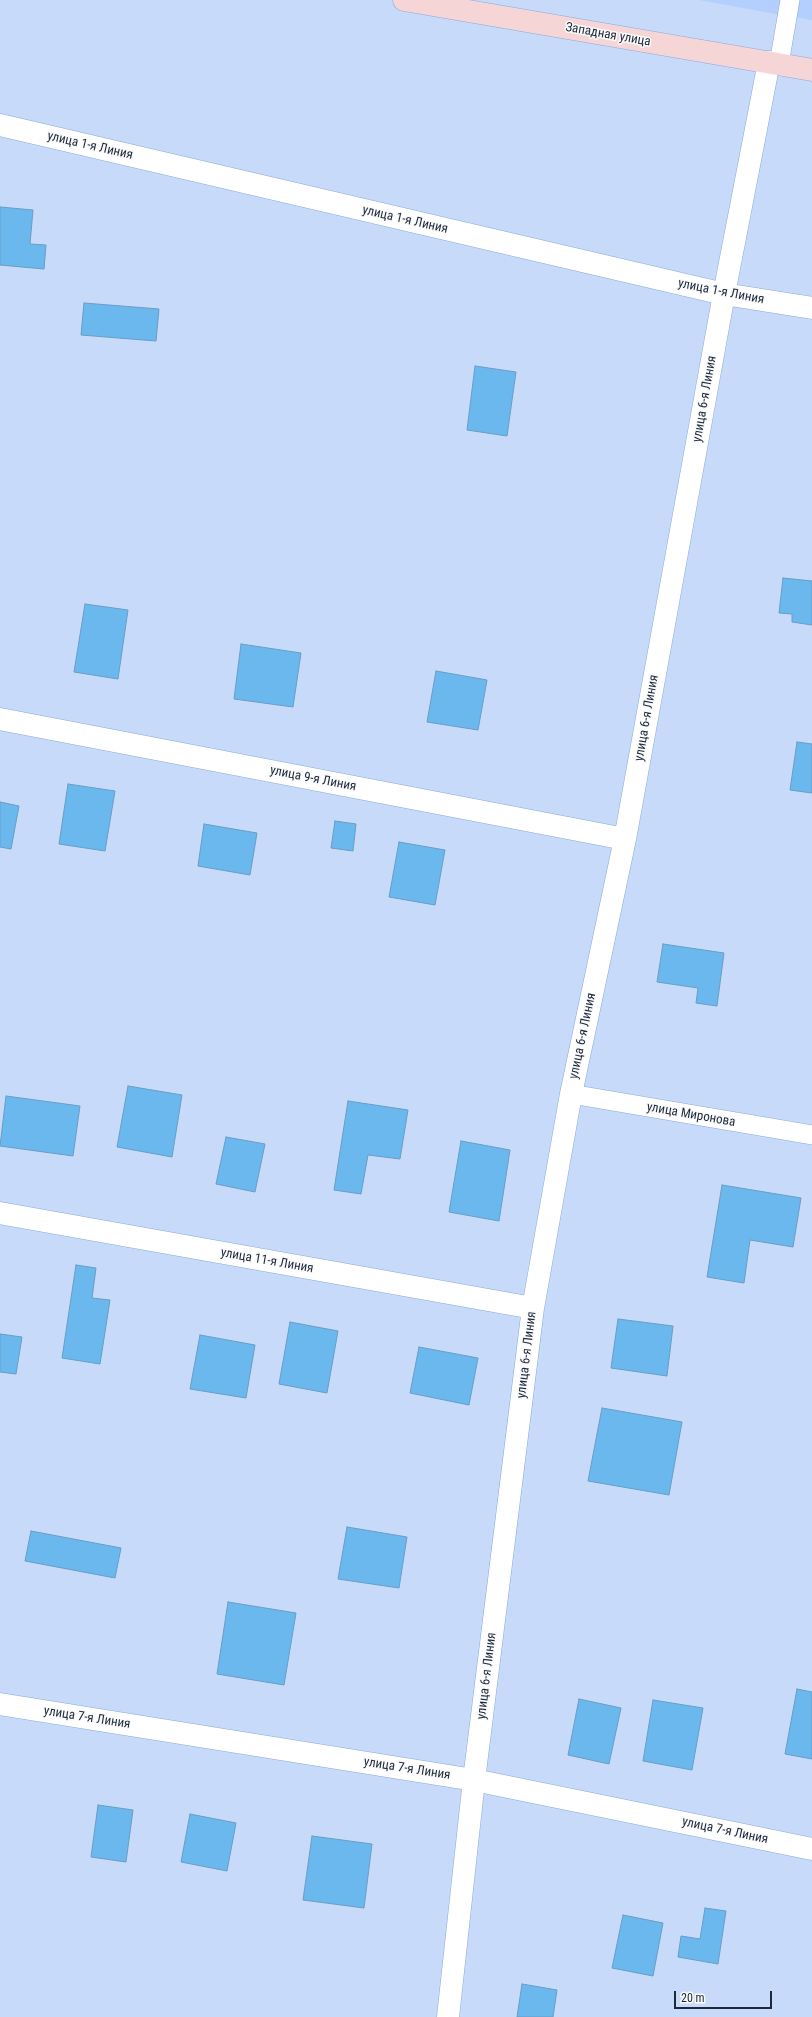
<!DOCTYPE html>
<meta charset="utf-8">
<style>
body{margin:0}
#map{position:relative;width:812px;height:2017px;overflow:hidden;background:#c7daf9;font-family:"Roboto Condensed",sans-serif}
canvas{display:block}
.scale{position:absolute;left:674px;top:1991px;width:98px;height:18px;box-sizing:border-box;border:2px solid #1e293d;border-top:0;padding-left:5px;font-size:12px;line-height:14px;white-space:nowrap;color:#1e293d;-webkit-text-stroke:3px #fafafa;paint-order:stroke}
</style>
<div id="map">
<canvas width="812" height="2017"></canvas>
<div class="scale">20 m</div>
</div>
<script>
const ctx = document.querySelector('canvas').getContext('2d');
ctx.lineJoin = 'round';
function fill(path, color) { ctx.fillStyle = color; ctx.fill(path, 'evenodd'); }
const toPath = rows => new Path2D(rows.map(r => 'M' + r).join(''));
function trace(path, color, width, dash) { ctx.strokeStyle = color; ctx.lineWidth = width; ctx.lineCap = dash ? 'butt' : 'round'; ctx.setLineDash(dash || []); ctx.stroke(path); }
function label(font, color, halo, rows, align = 'center') {
  ctx.font = font + ' "Roboto Condensed",sans-serif'; ctx.lineWidth = 3; ctx.setLineDash([]); ctx.textBaseline = 'middle'; ctx.strokeStyle = halo; ctx.fillStyle = color; for (const [text, x, y, turn = 0] of rows) {
    ctx.save(); ctx.translate(x, y); ctx.rotate((+turn || 0) * Math.PI / 180); ctx.textAlign = isNaN(turn) ? turn : align; if (halo) ctx.strokeText(text, 0, 0); ctx.fillText(text, 0, 0); ctx.restore();
  }
}
fill(toPath([
 [699,0,812,0,812,20,787,16]
]), '#b3cffd');
const building = toPath([
 [0,207,33,210,30,244,46,245,44,269,0,265,0,207],
 [84,303,159,309,156,341,81,335,84,303],
 [475,366,516,372,507,436,467,430,475,366],
 [783,578,812,581,812,625,792,622,792,614,779,613,783,578],
 [85,604,128,610,118,679,74,672,85,604],
 [241,644,301,653,293,707,234,699,241,644],
 [436,671,487,680,478,730,427,722,436,671],
 [797,742,812,744,812,793,790,790,797,742],
 [68,784,115,791,105,851,59,844,68,784],
 [0,802,19,806,11,849,0,847,0,802],
 [335,821,356,824,353,851,331,848,335,821],
 [204,824,257,833,250,875,198,866,204,824],
 [399,842,445,850,435,905,389,897,399,842],
 [663,944,724,953,717,1006,696,1003,698,988,657,982,663,944],
 [128,1086,182,1095,172,1157,117,1147,128,1086],
 [6,1096,80,1106,73,1156,0,1146,6,1096],
 [348,1101,408,1110,400,1159,368,1155,361,1194,334,1190,348,1101],
 [226,1137,265,1144,255,1192,216,1184,226,1137],
 [461,1141,510,1150,499,1221,449,1212,461,1141],
 [722,1185,801,1198,793,1247,750,1240,744,1283,707,1277,722,1185],
 [76,1265,96,1268,92,1298,110,1300,100,1364,62,1358,76,1265],
 [618,1319,673,1326,667,1376,611,1368,618,1319],
 [290,1322,338,1331,327,1393,279,1384,290,1322],
 [0,1334,22,1337,16,1374,0,1372,0,1334],
 [200,1335,255,1345,246,1398,190,1389,200,1335],
 [419,1347,478,1358,469,1405,410,1393,419,1347],
 [602,1408,682,1422,669,1495,588,1481,602,1408],
 [347,1527,407,1537,399,1588,338,1579,347,1527],
 [31,1531,121,1548,115,1578,25,1561,31,1531],
 [228,1602,296,1613,284,1685,217,1674,228,1602],
 [797,1689,812,1692,812,1759,785,1754,797,1689],
 [579,1699,621,1708,609,1764,568,1755,579,1699],
 [653,1700,703,1708,692,1770,643,1761,653,1700],
 [98,1805,133,1810,126,1862,91,1857,98,1805],
 [190,1814,236,1823,227,1871,181,1862,190,1814],
 [312,1836,372,1844,364,1908,303,1900,312,1836],
 [705,1908,726,1911,718,1964,678,1957,681,1936,700,1939,705,1908],
 [623,1915,663,1923,653,1976,612,1968,623,1915],
 [522,1984,557,1990,553,2017,517,2017,522,1984]
]);
fill(building, '#6bb8ee');
trace(building, '#689dc4', 1);
const lane = toPath([
 [779,64,790,0],
 [571,1094,812,1135]
]);
const street = toPath([
 [0,125,724,294,812,308],
 [0,719,625,839],
 [0,1213,533,1308],
 [0,1704,474,1780,812,1849],
 [448,2017,474,1780,533,1308,571,1094,625,839,724,294,769,62]
]);
const secondary = toPath([
 [404,0,812,70]
]);
trace(lane, '#8ba9db', 20);
trace(street, '#8ba9db', 23);
trace(secondary, '#8ba9db', 23);
trace(lane, '#fff', 19);
trace(street, '#fff', 22);
trace(secondary, '#f6d5d6', 22);
label('13px', '#1e293d', '#fafafa', [
 ["Западная улица",608,35,10],
 ["улица 1-я Линия",90,146,13],
 ["улица 1-я Линия",405,220,13],
 ["улица 1-я Линия",721,292,11],
 ["улица 6-я Линия",705,399,-80],
 ["улица 6-я Линия",647,718,-80],
 ["улица 9-я Линия",313,779,11],
 ["улица 6-я Линия",583,1036,-78],
 ["улица Миронова",691,1115,10],
 ["улица 11-я Линия",267,1261,10],
 ["улица 6-я Линия",527,1355,-83],
 ["улица 6-я Линия",487,1676,-83],
 ["улица 7-я Линия",87,1718,9],
 ["улица 7-я Линия",407,1769,9],
 ["улица 7-я Линия",725,1831,12]
]);
</script>
